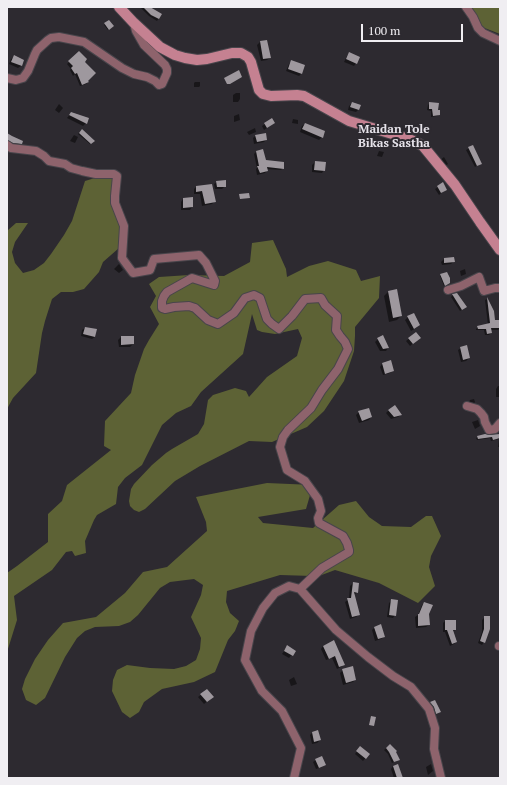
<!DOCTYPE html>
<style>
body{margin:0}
#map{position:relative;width:507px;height:785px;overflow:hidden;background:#2d2a30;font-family:"PT Serif",serif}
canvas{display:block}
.frame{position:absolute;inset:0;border:8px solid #f0eef2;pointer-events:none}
.scale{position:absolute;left:361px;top:24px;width:102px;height:18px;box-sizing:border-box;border:2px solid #f0eef2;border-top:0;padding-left:5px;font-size:12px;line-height:14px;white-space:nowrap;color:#f0eef2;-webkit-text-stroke:3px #2d2a30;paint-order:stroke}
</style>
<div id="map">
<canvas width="507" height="785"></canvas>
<div class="frame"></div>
<div class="scale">100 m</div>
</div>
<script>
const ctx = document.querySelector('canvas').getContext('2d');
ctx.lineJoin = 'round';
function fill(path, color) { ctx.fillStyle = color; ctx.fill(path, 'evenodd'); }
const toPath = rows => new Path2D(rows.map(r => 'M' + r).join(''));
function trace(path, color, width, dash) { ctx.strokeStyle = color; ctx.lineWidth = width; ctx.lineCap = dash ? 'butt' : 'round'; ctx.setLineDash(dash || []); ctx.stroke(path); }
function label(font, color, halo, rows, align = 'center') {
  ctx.font = font + ' "PT Serif",serif'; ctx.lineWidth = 4; ctx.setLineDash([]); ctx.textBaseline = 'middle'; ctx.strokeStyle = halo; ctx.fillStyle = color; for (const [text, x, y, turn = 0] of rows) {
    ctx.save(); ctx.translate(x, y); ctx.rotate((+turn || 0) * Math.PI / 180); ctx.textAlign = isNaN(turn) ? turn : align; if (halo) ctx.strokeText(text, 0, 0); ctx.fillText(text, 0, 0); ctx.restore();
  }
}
fill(toPath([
 [470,7,500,7,500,34,482,27],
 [109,176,114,180,122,226,119,248,103,262,99,272,84,289,73,292,61,292,52,299,45,321,42,333,36,373,13,398,7,409,7,231,16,223,28,223,15,242,12,252,15,263,23,273,34,270,44,263,51,254,64,235,72,221,85,181,98,177],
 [273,240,286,269,287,277,309,266,328,261,356,270,361,281,380,276,379,298,355,327,355,336,354,351,344,381,324,411,307,427,272,442,249,441,200,466,175,481,145,509,139,512,134,510,130,506,129,501,131,489,134,484,152,465,166,453,172,449,198,434,204,424,208,400,213,395,235,388,246,391,249,397,267,377,297,356,302,338,298,329,275,334,262,332,257,330,252,314,243,354,201,392,191,406,176,413,162,425,142,465,125,478,118,487,116,504,97,515,94,520,85,541,86,553,75,556,72,551,66,552,52,570,14,596,17,620,7,652,7,573,17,566,48,542,48,514,62,501,67,485,111,450,104,446,105,421,131,393,135,375,144,349,149,340,159,324,150,307,156,296,149,284,159,277,189,275,224,276,250,262,252,243],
 [267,483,313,485,306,509,258,517,263,523,313,528,339,505,356,501,369,517,382,526,411,527,426,516,432,516,441,536,431,556,429,567,435,586,418,603,379,583,335,570,319,576,312,576,280,575,227,591,226,602,230,613,239,621,235,631,228,640,215,672,194,682,162,689,144,702,139,712,130,718,122,712,112,691,113,680,117,670,127,665,150,668,174,669,186,666,196,660,200,649,201,638,191,617,201,595,203,585,194,579,170,582,160,588,138,615,130,622,119,626,95,627,85,631,77,638,65,657,45,698,36,705,26,700,22,689,25,679,35,659,48,640,63,623,96,617,125,593,143,572,167,567,207,531,206,522,196,497]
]), '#5d6235');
fill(toPath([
 [140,7,152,7,150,8,161,15,157,21,149,16],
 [108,21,112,26,108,30,104,25],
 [266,41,270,58,267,60,261,61,257,45,260,42],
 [79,52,83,62,88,82,86,84,80,86,75,74,73,76,70,70,71,69,67,64],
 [349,53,356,63,354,66,344,62,347,56],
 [14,57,23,61,21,66,18,68,9,64,11,59],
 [292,61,302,73,299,76,286,71,289,64],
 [195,82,200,82,200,86,199,87,194,87,194,83],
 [236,93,240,93,240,99,238,102,233,102,233,95],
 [352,103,358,110,356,112,348,110,349,106],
 [430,103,439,115,437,116,431,117,431,111,427,110,428,105],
 [59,104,63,108,59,113,55,110],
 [71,113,87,119,86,123,83,126,67,118],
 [239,114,240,120,234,122,234,116],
 [293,119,298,120,298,124,292,123],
 [274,123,264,130,262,126,265,124],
 [305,124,322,137,319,140,300,132,302,126],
 [255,128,256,132,249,135,247,132],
 [82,130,93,141,90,144,78,134],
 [7,135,21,143,20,144,12,143,7,141],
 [74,135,78,137,75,143,70,141],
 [256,135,266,140,264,142,254,144,253,138],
 [473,146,481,163,475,167,466,150],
 [379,151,384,152,382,157,377,156],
 [256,152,265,161,283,168,281,170,266,169,267,170,265,173,257,175,256,169,257,168,254,154],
 [444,157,448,164,445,166,439,161],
 [315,162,324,170,322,173,312,172,312,165],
 [217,182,225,186,222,189,215,189,214,184],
 [443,184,446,189,439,195,435,189],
 [211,185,214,202,212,204,202,206,200,194,194,194,194,189,196,187],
 [183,199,192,199,192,207,190,210,181,210,181,202],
 [453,258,454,261,451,264,442,265,441,262,444,259],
 [119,264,123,270,119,273,114,269],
 [465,269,466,274,461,276,460,271],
 [441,275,449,283,448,284,444,286,440,276],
 [388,292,401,316,397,320,389,322,384,296],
 [457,294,464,308,460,311,451,297,453,295],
 [487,299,493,311,494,321,500,328,498,330,491,330,491,333,489,335,485,335,484,330,476,330,476,329,478,327,488,325,485,300],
 [408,317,419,325,416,328,411,331,405,320],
 [85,328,95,337,92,339,81,336,82,330],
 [416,333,417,340,410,346,406,341],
 [121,337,133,344,130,347,119,347,118,340],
 [378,339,388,348,386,351,380,351,375,342],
 [461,348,469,358,466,361,461,362,458,350],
 [382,364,393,371,390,373,383,375,380,367],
 [498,386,500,386,500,397,496,397,496,389],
 [474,399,475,402,474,403,469,402,470,400],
 [389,410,401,414,398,417,391,419,386,413],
 [359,412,371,417,369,420,359,423,356,415],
 [478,420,480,426,475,429,472,422],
 [500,435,500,447,498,447,499,439,491,441,490,438,477,440,476,438,478,437],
 [353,583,357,592,354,595,359,614,356,617,350,619,345,602,349,599,350,586],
 [392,600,395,615,393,618,387,617,389,603],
 [425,603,429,625,426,627,416,628,415,617,418,615,422,605],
 [485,617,484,642,482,645,478,643,482,632,482,620],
 [445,621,455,630,452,632,456,642,454,644,450,646,445,632,443,632,443,623],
 [374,628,384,637,381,639,375,641,372,630],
 [334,642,343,665,341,667,337,669,332,658,326,660,321,649,323,646],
 [287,647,295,651,289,658,282,654],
 [343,670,355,680,353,682,343,685,340,673],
 [294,677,297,684,291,686,289,680],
 [207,690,210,699,204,704,198,697],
 [431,703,439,712,434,716,428,705],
 [312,733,320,740,317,743,312,744,310,735],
 [390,745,399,759,392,763,388,754,384,750],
 [358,750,369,754,363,761,355,754],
 [316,760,324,764,322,767,316,769,313,762],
 [431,764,433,771,428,775,426,767],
 [393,766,403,778,394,778,391,769]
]), '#0007');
fill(toPath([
 [143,7,150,7,162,14,159,19,151,15],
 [109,20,114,26,109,30,104,23],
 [267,40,271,58,263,59,260,41],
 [79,51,87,59,85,62,96,73,88,81,89,82,82,85,77,73,75,74,71,68,73,66,68,61],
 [349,52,360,57,357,64,346,59],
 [14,55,24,60,22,66,11,62],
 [291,60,305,65,302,74,288,69],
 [239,70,242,77,230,84,227,84,224,78],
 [352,102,361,105,359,110,350,107],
 [429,102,439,103,438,110,440,110,440,115,433,116,432,109,429,109],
 [71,112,89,118,87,124,69,115],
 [272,118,275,123,267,128,264,123],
 [305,123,325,131,323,138,302,129],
 [82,129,95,141,91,144,79,133],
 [7,133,12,136,23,141,22,144,13,143,7,140],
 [266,133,267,140,257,142,255,135],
 [473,145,482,164,477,166,468,147],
 [263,149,266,160,284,162,284,169,267,167,268,171,260,173,257,166,259,166,256,151],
 [315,161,326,162,325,171,314,170],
 [226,180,226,187,217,187,216,181],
 [443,182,447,190,441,193,437,186],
 [212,184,216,202,205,204,202,191,196,192,196,186],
 [249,193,250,198,240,199,239,194],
 [193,197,193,207,183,208,183,198],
 [454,257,455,262,444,263,444,258],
 [447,272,450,278,450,283,445,286,440,274],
 [397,289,402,316,393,318,388,291],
 [457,293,467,307,462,310,452,294],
 [487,297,494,311,495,320,500,320,500,328,491,328,492,333,487,334,486,329,478,329,477,326,490,323],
 [414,313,420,325,414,329,407,316],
 [85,327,97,329,95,337,83,334],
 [416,332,421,338,413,344,408,338],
 [383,335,389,348,383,349,377,338],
 [121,336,134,336,134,344,121,345],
 [467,345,470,358,463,360,460,347],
 [391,360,394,371,385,374,382,363],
 [395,405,402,415,394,417,388,410],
 [369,408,372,417,362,421,358,411],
 [485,434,489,435,500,434,500,438,493,440,492,437,478,439,477,436],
 [353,582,359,583,358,593,354,592,360,615,352,617,347,598,351,598],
 [391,599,398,600,396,616,389,615],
 [424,602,433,605,429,614,430,625,418,626,418,614,419,614],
 [484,616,490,616,490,629,485,643,480,641,484,629],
 [445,620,456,620,456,630,453,630,457,642,452,644,447,630,445,630],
 [381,624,385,637,378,639,374,627],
 [334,640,345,665,339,667,335,656,329,659,323,646],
 [287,645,296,651,293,656,284,651],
 [353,666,356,680,346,683,342,669],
 [207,689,214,697,207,702,200,694],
 [435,700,441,712,436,714,434,707,430,702],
 [371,716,376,717,374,726,369,725],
 [318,730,321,740,314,742,312,732],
 [390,744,397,751,396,752,400,760,394,762,389,752,386,748],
 [360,746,370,754,366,759,356,751],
 [322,756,326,765,319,768,315,759],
 [398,764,403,778,397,778,393,766]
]), '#9e989e');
const minor = toPath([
 [466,7,473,17,478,28,483,33,500,41],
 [7,78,16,80,23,78,28,71,35,54,37,50,48,40,51,38,59,37,84,42,122,68,134,74,147,77,155,81,159,85,162,84,167,73,167,69,165,65,144,45,136,31,134,24],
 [7,145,11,148,36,151,44,156,49,161,65,164,71,168,82,171,96,174,114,174,117,176,115,196,115,203,124,226,122,258,133,273,150,270,154,259,199,255,206,263,215,281,214,285,192,278,167,292,164,296,162,301,162,308,165,309,174,307,189,306,195,308,208,320,218,324,234,313,245,298,254,295,260,298,267,319,272,324,279,329,292,316,305,299,321,298,325,305,337,316,336,330,340,336,345,342,348,349,338,369,322,390,311,408,288,430,283,437,280,447,287,470,305,481,318,499,321,511,318,518,319,523,343,536,347,543,349,550,349,552,322,568,300,589],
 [448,290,461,286,479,277,484,291,495,288,500,288],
 [467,406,477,409,481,413,484,417,485,422,489,430,495,429,500,423],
 [499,646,500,646],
 [294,778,301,748,282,711,262,691,245,660,251,631,263,608,275,593,289,586,300,589,336,630,368,657,393,676,411,687,429,709,435,728,434,749,441,778]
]);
const secondary = toPath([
 [119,7,133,22,160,47,175,55,185,58,197,60,207,59,232,53,241,53,248,57,251,62,259,90,263,94,271,96,297,95,304,96,349,121,409,139,416,142,423,146,455,185,480,222,500,250]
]);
trace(minor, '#48454b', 10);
trace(secondary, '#48454b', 12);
trace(minor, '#8e636c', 8);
trace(secondary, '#c58191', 10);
label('bold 12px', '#e6e3ea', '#2d2a30', [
 ["Maidan Tole",394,130],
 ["Bikas Sastha",394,144]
]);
</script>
